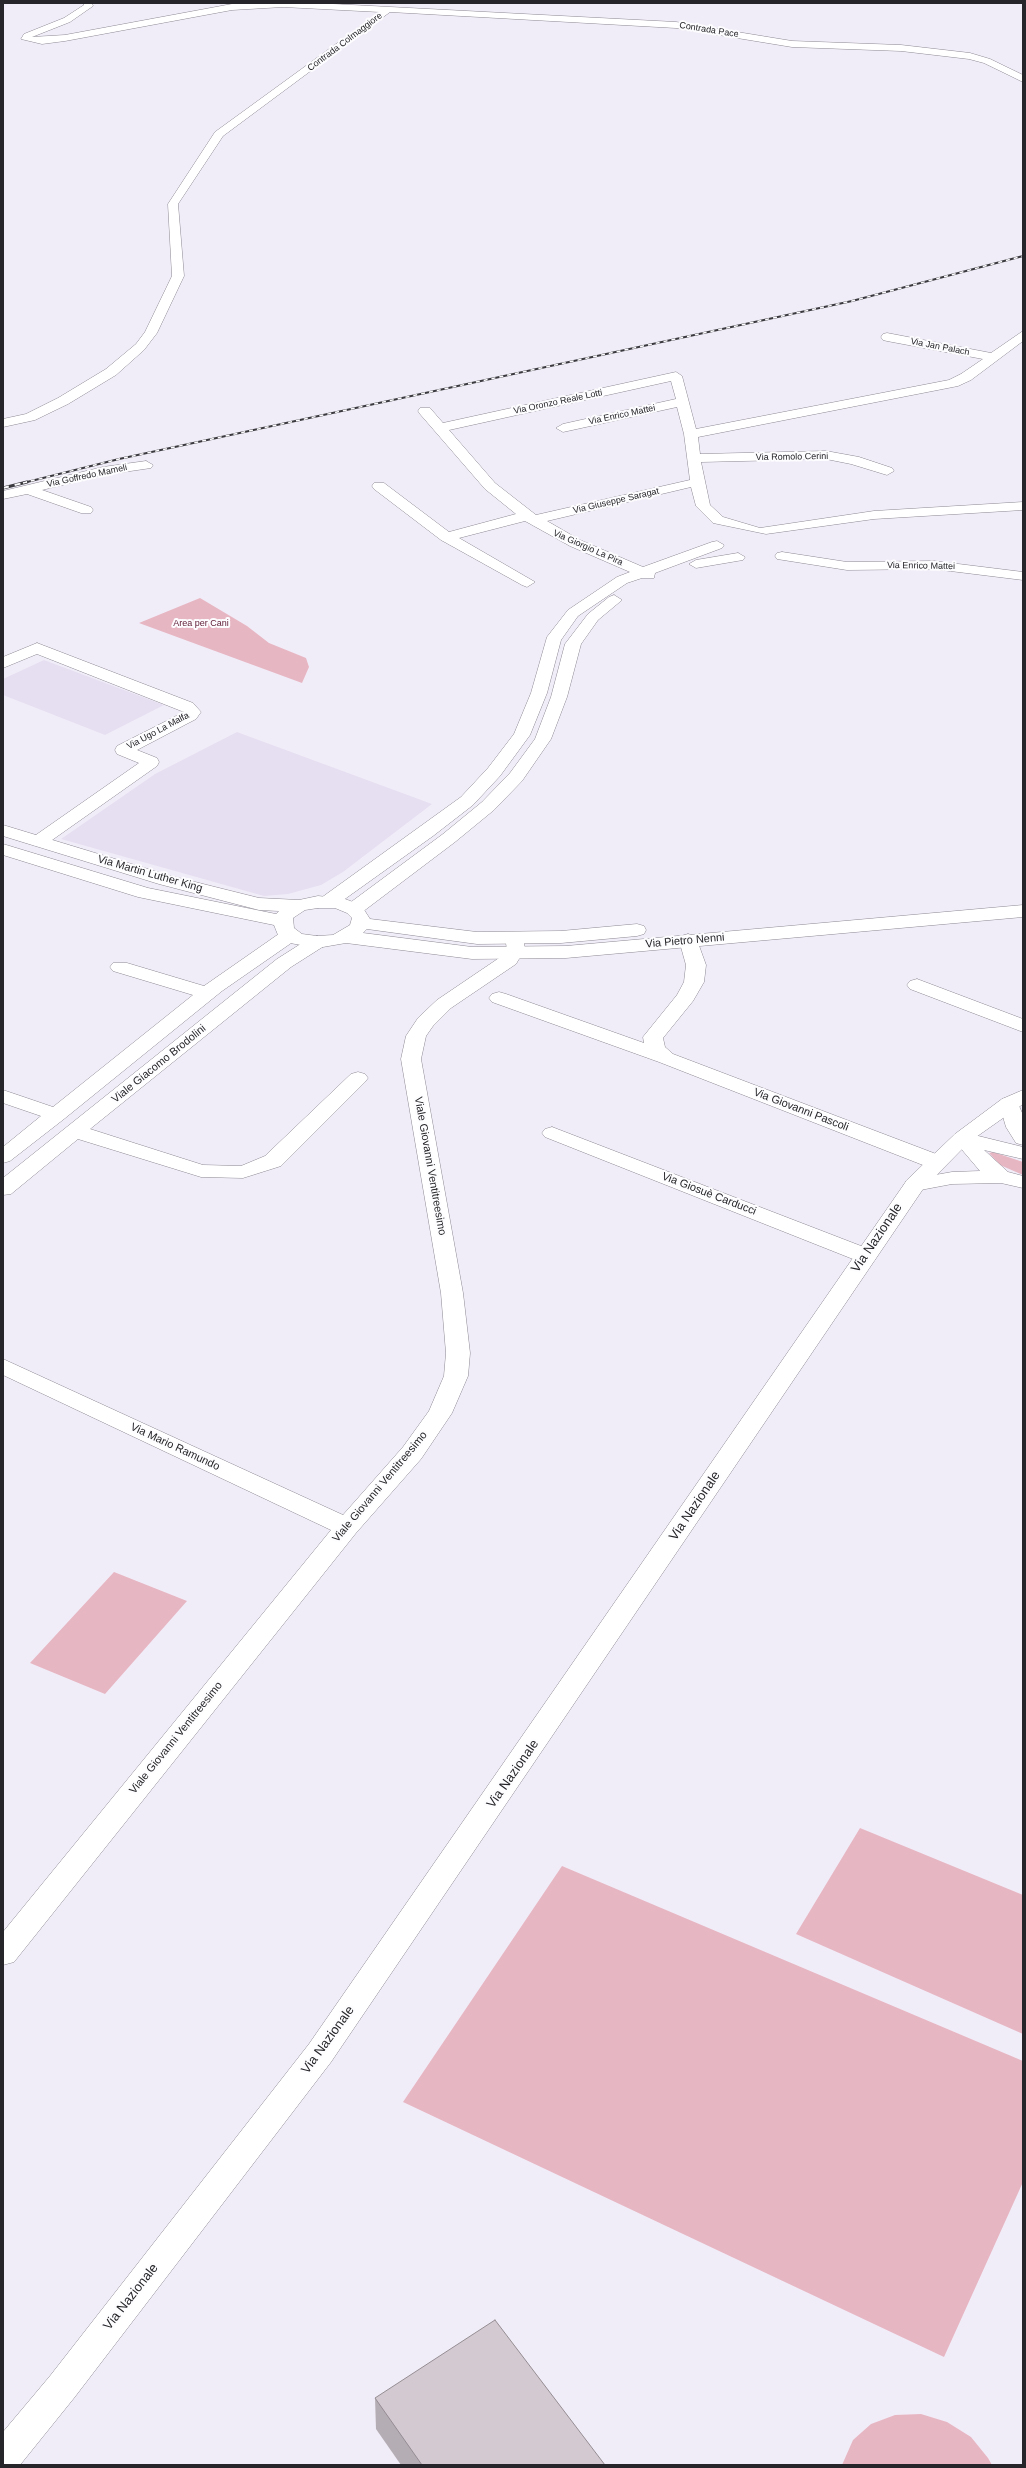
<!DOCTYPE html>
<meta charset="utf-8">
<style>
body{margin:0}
#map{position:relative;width:1026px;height:2468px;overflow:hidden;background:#f1edf8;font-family:Helvetica,sans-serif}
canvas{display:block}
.frame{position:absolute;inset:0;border:4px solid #262529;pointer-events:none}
</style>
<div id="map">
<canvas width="1026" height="2468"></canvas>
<div class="frame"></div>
</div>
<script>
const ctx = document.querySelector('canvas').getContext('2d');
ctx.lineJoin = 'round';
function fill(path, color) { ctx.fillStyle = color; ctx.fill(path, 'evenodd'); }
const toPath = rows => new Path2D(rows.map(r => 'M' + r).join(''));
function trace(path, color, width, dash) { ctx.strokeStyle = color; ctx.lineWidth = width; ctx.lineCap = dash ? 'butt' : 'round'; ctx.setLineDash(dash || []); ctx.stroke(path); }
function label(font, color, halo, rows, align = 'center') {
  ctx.font = font + ' Helvetica,sans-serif'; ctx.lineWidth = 4; ctx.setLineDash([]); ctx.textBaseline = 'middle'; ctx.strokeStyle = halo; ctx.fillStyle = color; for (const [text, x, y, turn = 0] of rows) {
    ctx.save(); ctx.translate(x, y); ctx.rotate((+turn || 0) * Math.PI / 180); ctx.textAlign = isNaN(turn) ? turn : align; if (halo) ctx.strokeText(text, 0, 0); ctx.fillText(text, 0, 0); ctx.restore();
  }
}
fill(toPath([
 [44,660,164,705,105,735,3,695,3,679],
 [237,732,432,804,343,872,321,885,288,894,264,896,61,839,155,774]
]), '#e6dff1');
fill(toPath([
 [200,598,247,626,269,643,306,658,309,667,302,683,139,623],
 [993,1152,1023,1162,1023,1175,1000,1165,989,1153],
 [114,1572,187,1601,105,1694,30,1663],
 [860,1828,1023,1895,1023,2034,796,1934],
 [562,1866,1023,2061,1023,2182,944,2357,403,2102],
 [921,2414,947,2422,971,2437,988,2458,992,2465,842,2465,853,2440,871,2424,895,2415]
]), '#e7b6c3');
const minor = toPath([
 [84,3,92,3,93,6,70,22,32,37,65,35,232,4,314,3,676,22,792,41,901,45,970,53,990,59,1023,75,1023,82,984,63,969,59,901,51,792,47,676,28,390,12,223,136,178,204,184,276,157,333,144,350,116,375,68,404,35,420,3,427,3,419,26,414,58,398,106,369,136,344,145,332,172,276,168,204,215,132,380,12,283,7,232,10,65,41,42,44,21,39,24,34,64,18,84,5,84,3],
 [1023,331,1023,341,971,380,958,386,698,437,700,454,826,451,859,457,892,468,894,471,887,475,851,464,826,459,701,462,710,505,723,517,760,528,874,511,1023,502,1023,510,874,519,766,534,713,523,696,506,691,487,547,521,580,540,643,567,712,542,717,541,724,545,722,548,655,573,654,578,642,578,627,583,578,616,561,640,547,693,530,735,500,776,473,805,433,836,335,906,321,906,319,902,321,898,461,797,488,768,514,734,531,693,547,637,568,610,617,577,630,572,570,546,525,521,459,538,535,582,527,587,522,585,441,540,374,489,372,486,374,483,384,483,449,532,516,514,485,489,420,414,418,411,420,408,430,408,443,423,676,372,682,376,696,429,949,380,961,374,983,359,887,341,883,340,881,337,883,334,887,333,991,353,1023,331],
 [671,381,676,399,563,424,556,428,563,432,677,407,684,434,690,480,536,515,495,483,449,430,671,381],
 [146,461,153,465,151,468,103,475,42,490,91,507,93,510,91,513,81,513,27,494,3,499,3,491,103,467,146,461],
 [782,552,847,562,934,561,1023,572,1023,580,934,569,847,570,777,559,775,556,777,553,782,552],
 [738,553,745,557,743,560,696,568,689,564,696,560,738,553],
 [614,595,622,600,598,620,581,644,567,697,551,739,522,781,494,810,455,842,361,913,347,913,345,909,347,905,443,834,482,802,510,773,535,739,551,697,565,644,588,614,609,597,614,595],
 [37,643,193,703,201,712,196,719,137,750,157,758,159,762,157,766,45,845,39,846,33,845,30,841,33,837,139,763,117,754,115,750,117,746,184,712,37,654,3,668,3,657,37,643],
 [290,929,297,931,299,935,297,939,222,991,64,1119,10,1161,3,1163,3,1147,41,1116,3,1103,3,1090,53,1107,193,995,113,971,110,967,113,963,127,963,204,986,283,931,290,929],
 [514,932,521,934,523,938,525,949,516,964,451,1008,433,1026,426,1036,421,1059,463,1293,470,1353,468,1376,452,1413,421,1459,356,1533,14,1962,3,1965,3,1932,331,1530,3,1375,3,1359,343,1515,403,1447,429,1411,444,1376,446,1353,441,1293,401,1059,406,1036,418,1018,437,1000,502,956,507,949,505,938,507,934,514,932],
 [688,934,695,936,697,940,706,965,704,982,693,1001,663,1038,665,1047,673,1054,944,1157,947,1162,944,1167,936,1168,928,1167,659,1062,492,1002,489,998,492,994,499,992,506,994,644,1043,643,1037,677,995,684,982,686,965,679,940,681,936,688,934],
 [317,936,324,938,326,942,324,946,291,967,90,1129,203,1165,241,1166,265,1156,351,1074,358,1072,365,1074,368,1078,365,1082,281,1166,243,1178,201,1177,78,1139,11,1194,3,1195,3,1178,277,959,310,938,317,936],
 [917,979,1023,1019,1023,1032,910,989,907,985,910,981,917,979],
 [1009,1097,1016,1099,1023,1115,1023,1145,1016,1143,1006,1127,999,1103,1002,1099,1009,1097],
 [552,1127,874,1251,877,1256,874,1261,866,1263,858,1261,545,1137,542,1133,545,1129,552,1127],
 [962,1132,1023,1147,1023,1159,984,1150,1008,1172,1023,1176,1023,1188,1001,1183,952,1184,915,1191,907,1190,904,1185,907,1180,952,1172,980,1171,952,1138,955,1134,962,1132]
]);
const tertiary = toPath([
 [3,825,171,876,259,898,299,900,318,896,345,899,361,905,370,919,477,932,561,931,637,924,644,926,646,930,644,934,637,936,561,943,477,944,367,929,363,933,472,947,566,946,1023,905,1023,917,566,958,472,959,346,943,317,948,290,943,278,935,274,925,138,897,3,855,3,844,148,888,276,914,279,911,259,910,159,884,3,836,3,825],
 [318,908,335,908,347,913,352,918,350,925,333,935,317,936,302,934,294,928,293,918,305,910,318,908]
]);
const secondary = toPath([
 [1023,1090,1023,1104,969,1142,923,1189,331,2062,74,2398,20,2465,3,2465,3,2432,50,2376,309,2044,907,1180,955,1134,1002,1099,1023,1090]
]);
trace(minor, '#8d8993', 1);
trace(tertiary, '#8d8993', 1);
trace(secondary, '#8d8993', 1);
fill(minor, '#fff');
fill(tertiary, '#fff');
fill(secondary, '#fff');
const railFar1 = toPath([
 [23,483,119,459,852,301,1023,256]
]);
const rail = toPath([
 [3,488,27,482]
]);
trace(railFar1, '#3a393e', 2);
trace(rail, '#3a393e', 3);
trace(railFar1, '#fdfcfe', 1.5, [4]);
trace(rail, '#fdfcfe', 2, [6]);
fill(toPath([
 [375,2398,605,2465,401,2465,376,2429]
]), '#b5adb4');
const building = toPath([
 [495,2320,605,2465,422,2465,375,2398,495,2320]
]);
fill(building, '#d3c9d1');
trace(building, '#948d92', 1);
label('9px', '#262529', '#fdfcfe', [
 ["Contrada Pace",709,30,9],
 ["Contrada Colmaggiore",345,42,-37],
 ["Via Jan Palach",940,347,11],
 ["Via Oronzo Reale Lotti",558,402,-12],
 ["Via Enrico Mattei",622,415,-12],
 ["Via Romolo Cerini",792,457,-1],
 ["Via Goffredo Mameli",87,476,-12],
 ["Via Giuseppe Saragat",616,501,-13],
 ["Via Giorgio La Pira",588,548,24],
 ["Via Enrico Mattei",921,566,1],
 ["Via Ugo La Malfa",158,731,-28]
]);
label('9px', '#612038', '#fdfcfe', [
 ["Area per Cani",201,624]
]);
label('11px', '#262529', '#fdfcfe', [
 ["Via Martin Luther King",150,874,16],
 ["Via Pietro Nenni",685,941,-5],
 ["Viale Giacomo Brodolini",159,1064,-39],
 ["Via Giovanni Pascoli",801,1110,21],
 ["Viale Giovanni Ventitreesimo",430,1166,80],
 ["Via Giosuè Carducci",709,1194,21],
 ["Via Mario Ramundo",175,1447,25],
 ["Viale Giovanni Ventitreesimo",380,1487,-50],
 ["Viale Giovanni Ventitreesimo",176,1738,-51]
]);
label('13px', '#262529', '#fdfcfe', [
 ["Via Nazionale",877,1238,-56],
 ["Via Nazionale",695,1506,-56],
 ["Via Nazionale",513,1774,-55],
 ["Via Nazionale",328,2040,-54],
 ["Via Nazionale",131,2297,-52]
]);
</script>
